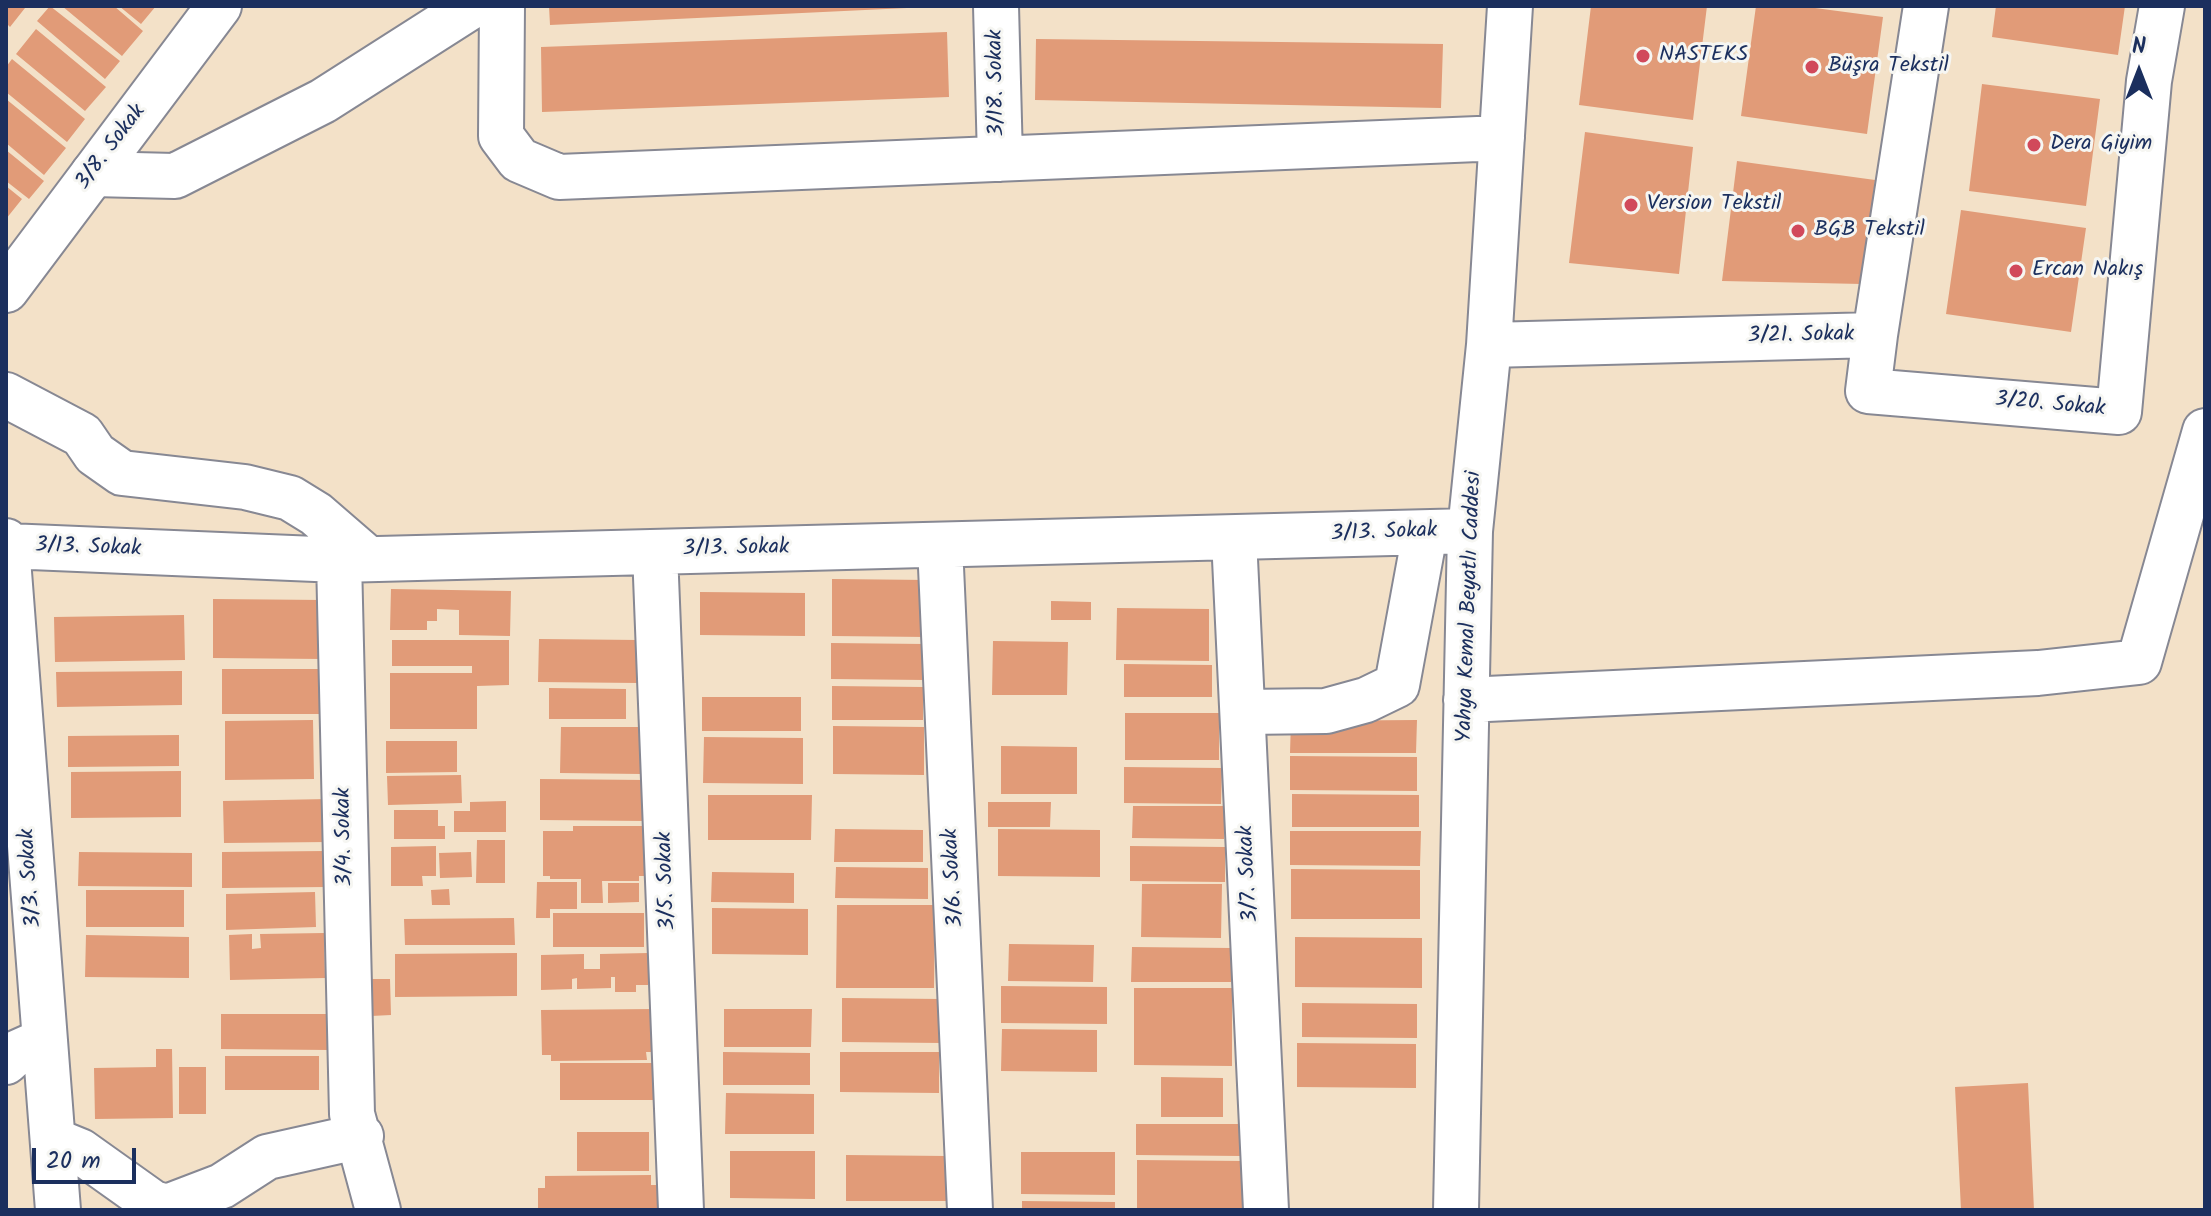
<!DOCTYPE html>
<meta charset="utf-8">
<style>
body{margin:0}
#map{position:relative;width:2211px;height:1216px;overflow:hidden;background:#f3e1c8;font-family:Kalam,sans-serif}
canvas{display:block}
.frame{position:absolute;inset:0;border:8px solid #1b2f5e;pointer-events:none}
.north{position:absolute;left:2099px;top:32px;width:80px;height:80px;-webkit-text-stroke:6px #f6f6f2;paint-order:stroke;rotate:0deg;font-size:22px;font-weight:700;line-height:32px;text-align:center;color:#1b2f5e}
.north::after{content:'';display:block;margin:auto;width:28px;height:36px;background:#1b2f5e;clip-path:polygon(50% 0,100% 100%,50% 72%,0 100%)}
.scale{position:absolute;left:32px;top:1148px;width:104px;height:36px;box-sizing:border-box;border:4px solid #1b2f5e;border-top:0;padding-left:10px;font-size:24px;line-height:28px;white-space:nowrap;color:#1b2f5e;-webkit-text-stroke:6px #f6f6f2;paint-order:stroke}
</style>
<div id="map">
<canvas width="2211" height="1216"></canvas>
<div class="frame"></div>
<div class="north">N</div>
<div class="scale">20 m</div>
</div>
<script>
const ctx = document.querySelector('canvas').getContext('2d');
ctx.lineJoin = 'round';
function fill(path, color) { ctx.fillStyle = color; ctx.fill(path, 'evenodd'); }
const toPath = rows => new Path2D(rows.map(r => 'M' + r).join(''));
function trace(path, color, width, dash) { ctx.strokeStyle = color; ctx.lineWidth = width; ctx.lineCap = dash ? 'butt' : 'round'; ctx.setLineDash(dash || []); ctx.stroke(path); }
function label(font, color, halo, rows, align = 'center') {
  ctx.font = font + ' Kalam,sans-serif'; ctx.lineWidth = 6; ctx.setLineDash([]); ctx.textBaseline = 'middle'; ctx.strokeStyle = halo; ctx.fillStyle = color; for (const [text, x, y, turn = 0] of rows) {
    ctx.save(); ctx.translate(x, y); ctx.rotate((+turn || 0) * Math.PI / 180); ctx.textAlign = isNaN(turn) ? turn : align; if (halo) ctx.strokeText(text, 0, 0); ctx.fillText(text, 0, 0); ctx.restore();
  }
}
fill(toPath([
 [6,6,25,8,10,27,6,23],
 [50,6,120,61,105,79,37,21],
 [62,6,114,6,143,31,122,56],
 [119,6,156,6,141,24],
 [549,6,907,6,907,8,550,25],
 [1591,6,1707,6,1693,120,1579,105],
 [1756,6,1800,6,1883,17,1867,134,1741,116],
 [1996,6,2125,6,2118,55,1992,37],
 [36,29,106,87,85,111,16,54],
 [947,32,949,97,542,112,541,47],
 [1036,39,1443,44,1441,108,1035,100],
 [12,59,85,119,67,142,6,92,6,67],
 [1982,84,2100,99,2086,206,1969,191],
 [6,99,66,148,44,175,6,143],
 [1585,132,1693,147,1679,274,1569,263],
 [6,150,44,181,29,199,6,181],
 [1737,161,1875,180,1862,284,1722,281],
 [6,186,22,199,6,219],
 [1961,210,2086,228,2071,332,1946,314],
 [832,579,928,580,927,637,832,636],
 [391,589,511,591,510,636,459,635,459,610,437,609,437,621,427,621,427,630,390,630],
 [700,592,805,593,805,636,700,635],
 [213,599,323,600,323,659,213,658],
 [1051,601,1091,602,1091,620,1051,620],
 [1117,608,1209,609,1209,661,1116,660],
 [184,615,185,660,55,662,54,617],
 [539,639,638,640,638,683,538,682],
 [392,640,509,640,509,685,477,686,477,729,390,729,390,673,472,673,472,666,392,666],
 [993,641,1068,642,1067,695,992,695],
 [831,643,925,644,925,680,831,679],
 [1124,664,1212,665,1212,697,1124,697],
 [222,669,329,669,329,714,222,714],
 [182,671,182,705,57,707,56,672],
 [832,686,923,687,923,720,832,720],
 [549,688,626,689,626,719,549,719],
 [702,697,801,697,801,731,702,731],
 [1125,713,1219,713,1219,760,1125,760],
 [313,720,314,779,225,780,225,721],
 [1417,720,1416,753,1290,753,1291,721],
 [833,726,924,727,924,775,833,774],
 [561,727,641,727,641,774,560,773],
 [179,735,179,766,68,767,68,736],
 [704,737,803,738,803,784,703,783],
 [386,741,457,741,457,772,386,773],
 [1001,746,1077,747,1077,794,1001,794],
 [1290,756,1417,757,1417,791,1290,790],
 [1124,767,1222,768,1221,804,1124,803],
 [181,771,181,817,71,818,71,772],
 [461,775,462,803,388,805,387,776],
 [540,779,646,780,645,821,540,820],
 [1292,794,1419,795,1419,827,1292,827],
 [708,795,812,795,811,840,708,840],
 [328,799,329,842,224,843,223,801],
 [506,801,506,832,454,832,454,811,470,811,470,802],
 [988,802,1051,802,1050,827,988,827],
 [1133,806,1225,806,1224,839,1132,838],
 [394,810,438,810,438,826,445,826,445,839,394,839],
 [573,826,650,826,650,876,639,876,639,881,602,881,603,903,581,903,581,879,550,879,550,876,543,876,543,831,573,831],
 [835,829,923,830,923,862,834,862],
 [998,829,1100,830,1100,877,998,876],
 [1290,831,1421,831,1420,866,1290,865],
 [477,840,505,840,505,883,476,883],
 [436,846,436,876,422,876,423,886,391,886,391,847],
 [1130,846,1225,847,1225,882,1130,881],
 [326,851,326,887,222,888,222,852],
 [79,852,192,853,192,887,78,886],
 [471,852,472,877,440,878,439,853],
 [836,867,928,868,928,899,835,898],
 [1291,869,1420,870,1420,919,1291,919],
 [712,872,794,873,794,903,711,902],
 [537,882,577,882,577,909,550,909,550,918,536,918],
 [608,883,639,883,639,902,608,903],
 [1142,884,1222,884,1221,938,1141,937],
 [449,889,450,905,432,905,431,890],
 [86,890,184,890,184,927,86,927],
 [315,892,316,927,226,930,226,894],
 [837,905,935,905,934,988,836,988],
 [712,908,808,909,808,955,712,954],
 [553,913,644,913,644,947,553,947],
 [514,918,515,945,405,945,404,919],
 [324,933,325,978,230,980,229,935,252,934,252,949,261,948,260,934],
 [86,935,189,937,189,978,85,977],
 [1295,937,1422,938,1422,988,1295,987],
 [1009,944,1094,945,1093,982,1008,981],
 [1132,947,1231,948,1231,982,1131,982],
 [517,953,517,996,395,997,395,954],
 [648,953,648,985,636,985,636,992,615,992,615,977,611,977,611,988,577,989,577,978,572,979,572,989,541,990,541,955,584,954,584,969,600,969,600,954],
 [370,979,390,979,391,1015,371,1016],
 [1001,986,1107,987,1107,1024,1001,1023],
 [1134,988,1232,988,1232,1066,1134,1065],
 [842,998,942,999,942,1043,842,1042],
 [1302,1003,1417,1004,1417,1038,1302,1037],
 [655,1009,656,1052,646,1052,647,1060,551,1061,551,1055,542,1055,541,1010],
 [724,1009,812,1009,811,1047,724,1047],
 [221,1014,329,1014,329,1050,221,1049],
 [1002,1029,1097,1030,1097,1072,1001,1071],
 [1297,1043,1416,1044,1416,1088,1297,1087],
 [156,1049,172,1049,173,1118,95,1119,94,1068,156,1067],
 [723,1052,810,1053,810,1085,723,1085],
 [840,1052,939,1052,939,1093,840,1092],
 [225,1056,319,1056,319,1090,225,1090],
 [560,1063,653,1063,653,1100,560,1100],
 [179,1067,206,1067,206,1114,179,1114],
 [1161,1077,1223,1078,1223,1117,1161,1117],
 [2028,1083,2034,1210,1961,1210,1955,1087],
 [726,1093,814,1094,814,1134,725,1134],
 [1136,1124,1241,1124,1241,1156,1136,1155],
 [577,1132,649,1132,649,1171,577,1171],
 [730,1151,815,1151,815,1199,730,1198],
 [1021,1152,1115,1152,1115,1195,1021,1194],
 [846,1155,947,1156,947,1201,846,1201],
 [1137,1160,1243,1161,1242,1210,1137,1210],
 [651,1175,651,1185,662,1185,662,1210,538,1210,538,1188,545,1188,545,1176],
 [1022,1201,1115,1202,1115,1210,1022,1210]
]), '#e19b78');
const minor = toPath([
 [502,6,501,136,519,160,559,177,1502,138],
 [996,6,1000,159],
 [93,174,175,176,323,101,472,6],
 [1875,335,1868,391,2119,412,2149,81,2162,6],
 [1489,345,1875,335,1926,6],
 [6,395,82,435,95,454,122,473,245,487,290,498,316,514,368,559],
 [1234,538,1266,1210],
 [6,541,7,546,339,560,1470,531],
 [940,545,970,1210],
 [7,546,58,1210],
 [655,552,681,1210],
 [339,560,352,1114,378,1210],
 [1466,700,2038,673,2139,662,2205,431],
 [1243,712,1326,711,1366,700,1397,685,1425,533],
 [6,1062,16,1053,45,1040],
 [53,1140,80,1151,153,1203,167,1207,222,1186,267,1157,361,1136],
 [1456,1210,1470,531,1489,345,1510,6]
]);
const major = toPath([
 [6,290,219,6]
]);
trace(minor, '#878893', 48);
trace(major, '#878893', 48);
trace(minor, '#fff', 44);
trace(major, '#fff', 44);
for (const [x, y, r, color] of [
 [1643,56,8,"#d1495b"],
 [1812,67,8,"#d1495b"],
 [2034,145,8,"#d1495b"],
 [1631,205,8,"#d1495b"],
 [1798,231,8,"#d1495b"],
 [2016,271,8,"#d1495b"]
]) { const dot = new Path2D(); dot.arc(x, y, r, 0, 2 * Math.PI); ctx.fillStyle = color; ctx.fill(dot); trace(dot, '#f6f6f2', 3); }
label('22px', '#1b2f5e', '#f6f6f2', [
 ["NASTEKS",1659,56],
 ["Büşra Tekstil",1828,67],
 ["Dera Giyim",2050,145],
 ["Version Tekstil",1647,205],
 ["BGB Tekstil",1814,231],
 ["Ercan Nakış",2032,271]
], 'left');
label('22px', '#1b2f5e', '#f6f6f2', [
 ["3/18. Sokak",998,83,-91],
 ["3/8. Sokak",112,148,-53],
 ["3/21. Sokak",1801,337,-1],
 ["3/20. Sokak",2050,406,5],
 ["3/13. Sokak",1384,534,-2],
 ["3/13. Sokak",88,549,2],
 ["3/13. Sokak",736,550,-1],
 ["Yahya Kemal Beyatlı Caddesi",1471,607,-88],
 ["3/4. Sokak",346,837,-91],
 ["3/7. Sokak",1250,874,-93],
 ["3/3. Sokak",32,878,-94],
 ["3/6. Sokak",955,878,-93],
 ["3/5. Sokak",668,881,-92]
]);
</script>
